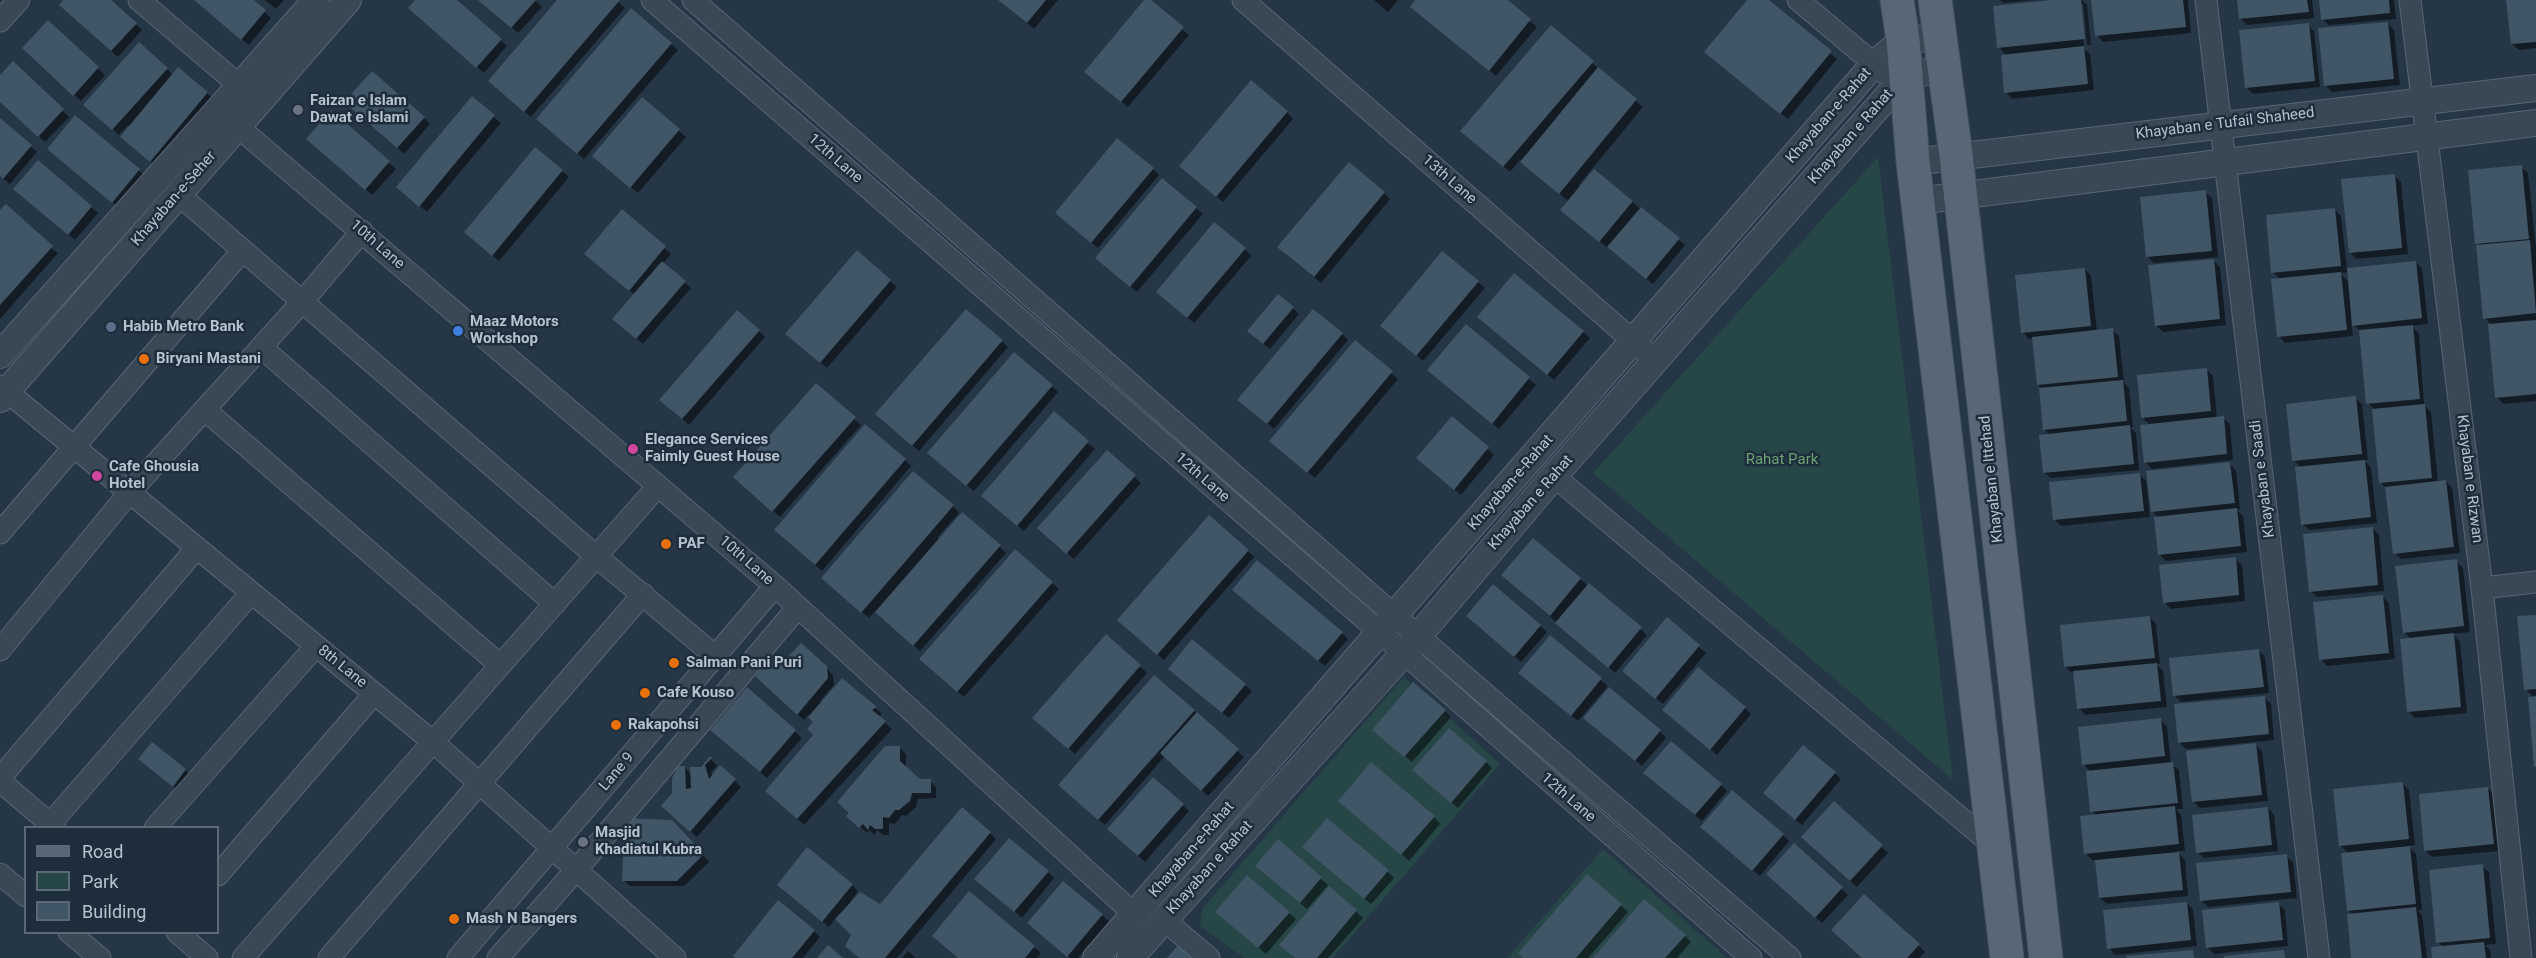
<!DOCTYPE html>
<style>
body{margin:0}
#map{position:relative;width:2536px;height:958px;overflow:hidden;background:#253647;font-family:Roboto,sans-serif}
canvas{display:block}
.legend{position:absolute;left:24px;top:826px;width:195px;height:108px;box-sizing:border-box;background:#1e2d3b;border:2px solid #5b6976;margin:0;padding:8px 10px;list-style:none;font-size:18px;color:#b7c2cf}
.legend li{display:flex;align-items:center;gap:12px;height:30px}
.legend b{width:30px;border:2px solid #5b6976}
</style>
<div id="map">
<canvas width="2536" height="958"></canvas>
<ul class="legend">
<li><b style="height:8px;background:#586776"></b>Road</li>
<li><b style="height:16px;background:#274647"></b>Park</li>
<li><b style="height:16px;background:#405566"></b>Building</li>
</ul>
</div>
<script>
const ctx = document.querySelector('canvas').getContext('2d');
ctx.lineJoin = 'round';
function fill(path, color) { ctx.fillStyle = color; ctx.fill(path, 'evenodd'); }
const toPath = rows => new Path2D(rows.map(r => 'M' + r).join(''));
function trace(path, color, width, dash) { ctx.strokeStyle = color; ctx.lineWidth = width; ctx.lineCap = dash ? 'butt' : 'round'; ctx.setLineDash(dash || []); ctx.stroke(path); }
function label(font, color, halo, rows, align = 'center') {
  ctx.font = font + ' Roboto,sans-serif'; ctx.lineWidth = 5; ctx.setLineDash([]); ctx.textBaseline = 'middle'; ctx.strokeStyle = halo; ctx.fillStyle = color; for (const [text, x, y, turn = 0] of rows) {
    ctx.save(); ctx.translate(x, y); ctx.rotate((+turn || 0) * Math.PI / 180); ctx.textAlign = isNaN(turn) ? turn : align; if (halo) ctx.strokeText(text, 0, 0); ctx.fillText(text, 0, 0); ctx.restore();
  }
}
fill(toPath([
 [1878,157,1953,780,1593,473],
 [1404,677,1500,764,1333,958,1244,958,1200,926,1202,909],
 [1603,849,1727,958,1507,958]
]), '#274647');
fill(toPath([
 [65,0,109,0,142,30,118,57,67,11],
 [194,0,251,0,271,18,249,45],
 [265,0,284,0,276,9],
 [417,0,455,0,507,46,484,73,416,15],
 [480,0,535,0,542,7,518,33],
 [559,0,616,0,625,8,531,117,496,88],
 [999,0,1058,0,1034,29],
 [1146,0,1189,35,1128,107,1093,78],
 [1374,0,1398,0,1388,12],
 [1417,0,1505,0,1537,27,1496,76,1418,13],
 [1749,0,1767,0,1837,59,1788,119,1713,58],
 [2000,0,2035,0,2003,3],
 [2067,0,2082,0,2087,5,2091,45,2087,45,2083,4,2080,4,2084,46,2081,46,2090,54,2094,90,2012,99,2006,92,2007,56,1999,47],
 [2093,0,2188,0,2191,33,2103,42,2097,35],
 [2238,0,2312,0,2314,18,2247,25,2240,18],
 [2320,0,2394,0,2396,19,2329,25,2322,19],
 [2508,0,2536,0,2536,48,2519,50,2512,44],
 [632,10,678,50,584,159,544,126],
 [48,22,105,75,81,101,30,55],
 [2387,23,2394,30,2400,85,2332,92,2326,86],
 [2308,25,2314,31,2320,87,2253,94,2246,87],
 [1592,63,1643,107,1578,186,1580,188,1594,171,1685,245,1653,284,1568,216,1569,202,1520,160,1510,172,1468,137],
 [13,64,69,117,45,142,0,101,0,77],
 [167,69,173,75,207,93,213,99,157,167,128,143,130,127,128,125,119,135,92,111],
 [472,98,501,123,427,212,404,193],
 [643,99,686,137,638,193,601,162],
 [353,108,424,118,430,124,404,154],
 [331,112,396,169,372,195,314,145],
 [1287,112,1293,119,1223,202,1187,172],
 [0,120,37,152,10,184,0,176],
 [536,149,569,177,499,261,472,239],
 [56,155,139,170,145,177,119,208],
 [2521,167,2528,173,2536,248,2536,401,2503,404,2497,397,2492,326,2485,318,2480,246,2477,243],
 [1153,169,1159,175,1098,248,1063,219],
 [2395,176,2401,182,2408,254,2356,259,2350,252],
 [1163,180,1203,214,1137,292,1104,264],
 [2205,192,2212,198,2218,257,2154,263,2148,257],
 [1384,193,1390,199,1321,283,1285,254],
 [21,195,91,207,98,213,75,240],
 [2335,210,2341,216,2347,269,2416,262,2422,269,2428,324,2411,326,2419,333,2424,405,2431,412,2438,482,2446,481,2452,488,2460,553,2401,559,2394,553,2387,489,2380,482,2375,410,2368,403,2361,332,2351,322,2353,336,2285,343,2279,336,2281,280,2273,272],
 [2349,272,2350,283,2340,273],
 [622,211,671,254,663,264,691,288,643,344,620,325,635,295,592,260],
 [0,213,58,253,0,319],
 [1245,249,1251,256,1194,323,1164,298],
 [1443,253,1485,288,1423,361,1388,332],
 [2213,260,2220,267,2226,325,2163,332,2156,325],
 [2085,269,2091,276,2097,331,2112,330,2119,336,2124,383,2129,388,2133,427,2130,428,2136,433,2139,470,2051,478,2044,472,2050,435,2044,429,2043,389,2038,385,2033,338,2029,339,2023,332],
 [890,281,897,287,827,368,793,340],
 [1293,308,1299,314,1270,349,1255,338],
 [1486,323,1583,332,1590,338,1554,380],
 [1466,326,1536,385,1499,429,1435,376],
 [759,331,765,337,689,425,668,406],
 [1342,334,1348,340,1274,429,1245,406],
 [1002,341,1008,347,919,451,883,421],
 [1355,342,1398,379,1315,478,1278,447],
 [2206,369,2213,376,2217,419,2223,418,2230,424,2233,460,2152,469,2145,462,2150,425,2143,418],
 [816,385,861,425,780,517,741,483],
 [1052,386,1058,392,974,491,936,459],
 [2355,398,2362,404,2368,460,2364,460,2371,468,2377,523,2309,530,2303,524,2301,468,2294,460],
 [1055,413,1095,449,1024,531,990,502],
 [1452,418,1494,455,1461,495,1425,464],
 [1107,452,1141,483,1074,559,1046,535],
 [905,460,911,466,822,571,782,537],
 [2230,464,2236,471,2240,509,2237,510,2243,516,2247,552,2166,561,2159,554,2159,518,2152,511],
 [2139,474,2146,481,2150,517,2061,526,2055,520],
 [953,506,959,513,937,538,1000,547,1006,553,920,651,875,611,869,618,829,585],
 [2372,528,2379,535,2384,591,2317,597,2310,591],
 [1533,540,1647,635,1615,673,1510,582],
 [1016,551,1059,589,964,697,927,666],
 [1248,551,1254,557,1164,660,1125,626],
 [2235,559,2242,565,2245,601,2171,609,2164,602],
 [2456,561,2463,568,2470,632,2453,634,2460,642,2467,713,2415,718,2409,712,2411,639,2404,632],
 [1493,586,1547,632,1521,662,1474,623],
 [1240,596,1342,633,1348,639,1325,666],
 [2383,597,2389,603,2395,659,2327,666,2321,659],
 [2536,616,2536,768,2529,698,2534,698,2526,689],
 [2150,617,2156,624,2160,664,2156,664,2163,671,2167,707,2085,715,2079,708,2075,672,2072,673,2065,666],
 [1667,619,1706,653,1663,704,1630,677],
 [1106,636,1147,673,1075,754,1040,724],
 [1550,638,1608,686,1578,721,1527,679],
 [2259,650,2265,657,2269,693,2181,702,2174,695],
 [783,664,826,668,833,675,834,685,820,701,823,703,843,680,876,708,882,714,878,717,892,729,804,825,774,797,815,735,815,722,808,715,804,720,763,682],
 [1176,675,1245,685,1252,691,1229,718],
 [747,690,802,738,767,778,718,736],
 [2264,697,2271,704,2274,740,2186,749,2179,742],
 [1745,708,1751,714,1717,755,1670,716],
 [1194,711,1244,757,1208,796,1165,756,1105,825,1066,791],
 [1445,711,1451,717,1412,762,1381,736],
 [2161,720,2167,727,2171,764,2179,770,2183,809,2176,809,2181,815,2185,851,2176,851,2185,860,2188,896,2107,904,2100,898,2096,860,2092,860,2086,853,2097,816,2092,811,2091,772,2083,764],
 [1592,724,1660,731,1666,738,1642,766],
 [152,744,192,776,180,792,140,759],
 [2256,745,2262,751,2268,801,2200,808,2193,801],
 [899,747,906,754,906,769,919,781,930,781,936,787,936,798,918,799,916,807,906,816,902,815,895,824,889,823,889,835,883,835,877,830,875,835,869,830,867,833,855,822],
 [710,758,717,766,711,772,712,777,720,767,741,787,697,837,669,813,673,794,685,768,692,775],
 [1486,762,1492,768,1458,808,1421,777],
 [1835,773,1841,779,1802,825,1771,800],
 [1652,779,1721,785,1727,791,1702,821],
 [2402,783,2409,790,2415,845,2408,846,2416,854,2422,910,2418,910,2422,915,2427,958,2353,958,2353,915,2348,910,2349,854,2341,846],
 [2488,788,2494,795,2500,851,2432,857,2426,851],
 [1834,803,1888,853,1857,887,1809,843],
 [1183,805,1189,811,1145,862,1116,836],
 [1346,807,1434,817,1440,824,1409,861],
 [2268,808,2274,815,2278,851,2204,858,2197,852],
 [678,828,709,862,684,886,630,886,623,880],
 [990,833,996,839,897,958,860,958,853,935,836,918,829,927,785,891,852,885,858,891,850,902,852,904,880,906],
 [1708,834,1783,835,1789,841,1760,876],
 [1278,842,1328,885,1307,909,1264,872],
 [1794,845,1848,895,1822,923,1774,880],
 [1311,853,1388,872,1394,878,1371,904],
 [2286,856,2293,862,2297,898,2208,907,2202,901],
 [2482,866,2489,872,2496,944,2485,945,2490,950,2491,958,2434,958,2443,947,2438,942],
 [1048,872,1054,878,1022,918,983,885],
 [1587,876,1628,912,1588,958,1525,958],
 [1063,883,1109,921,1078,958,1070,958,1036,929],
 [1330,888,1363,918,1328,958,1296,958],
 [2187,903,2193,910,2197,946,2115,955,2109,948],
 [2278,904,2285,910,2288,946,2214,954,2207,947],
 [1289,913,1296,919,1266,954,1224,918],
 [814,931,820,937,803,958,737,958],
 [1685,936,1691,942,1677,958,1595,958],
 [1918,945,1925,952,1919,958,1864,958],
 [1034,947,1041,953,1037,958,959,958],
 [908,951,916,958,902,958]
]), '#0007');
fill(toPath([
 [63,0,111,0,137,23,111,51,59,5],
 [194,0,254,0,266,10,241,40],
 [415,0,457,0,502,39,476,68,408,8],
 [478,0,536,0,511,28],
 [557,0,620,0,524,112,488,81],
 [998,0,1046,0,1027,23],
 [1144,0,1151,0,1184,27,1121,102,1084,72],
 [1415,0,1508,0,1531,19,1489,71,1410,7],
 [1747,0,1769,0,1832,51,1780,114,1704,52],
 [2052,0,2081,0,2085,39,1997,48,1993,6],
 [2091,0,2183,0,2186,27,2095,36],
 [2237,0,2307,0,2309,12,2239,19],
 [2319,0,2389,0,2390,13,2321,20],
 [2506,0,2536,0,2536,42,2511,44],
 [631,8,672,43,577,154,536,119],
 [48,20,99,67,73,96,22,48],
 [2388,22,2394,79,2324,86,2318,28],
 [2309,23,2315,81,2245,88,2239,30],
 [1551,25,1594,61,1503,167,1460,131],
 [139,42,168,68,112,130,83,105],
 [2084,46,2088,84,2004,93,2001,55],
 [13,61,64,109,38,137,0,102,0,75],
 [178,67,208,92,150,162,120,137],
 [1598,67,1637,99,1559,194,1520,162],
 [372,71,425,117,397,148,344,102],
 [1251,80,1288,111,1216,197,1179,166],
 [472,96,495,115,419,207,396,187],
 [642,97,680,129,630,188,592,156],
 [331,110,390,161,365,190,306,139],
 [75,115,140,169,112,203,47,149],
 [0,118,32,145,3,179,0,176],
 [1117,138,1154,168,1091,243,1055,213],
 [535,147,563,170,492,256,464,232],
 [38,160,92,206,68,235,13,189],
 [1349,162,1385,192,1314,277,1277,247],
 [2522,165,2529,239,2475,244,2468,170],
 [1594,169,1633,201,1599,242,1560,210],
 [2395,174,2402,248,2349,253,2341,179],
 [1162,178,1197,207,1130,287,1095,258],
 [2206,190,2212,251,2146,257,2140,197],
 [6,204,53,246,0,305,0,210],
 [1641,207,1680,238,1646,279,1607,247],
 [2335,208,2341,266,2271,273,2266,215],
 [622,209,666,246,629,291,584,254],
 [1214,222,1246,248,1187,318,1156,292],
 [2530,240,2536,313,2483,319,2476,245],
 [857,250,891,280,820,363,785,334],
 [1442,251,1479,281,1416,356,1380,326],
 [2214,259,2220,319,2155,326,2148,265],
 [662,261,686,281,636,339,612,319],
 [2416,261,2422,318,2352,326,2347,268],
 [2085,268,2091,326,2021,333,2015,275],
 [2341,272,2347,330,2277,337,2271,279],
 [1514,273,1584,331,1547,375,1477,317],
 [1278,294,1294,307,1263,344,1247,331],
 [966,309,1003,340,912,446,875,414],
 [1313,309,1343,333,1267,424,1237,400],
 [737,310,760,330,682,419,659,400],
 [2536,320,2536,394,2495,398,2488,324],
 [1466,324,1530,377,1492,424,1427,370],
 [2413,325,2420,399,2366,404,2359,330],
 [2113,328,2118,377,2037,385,2032,337],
 [1355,340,1393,371,1307,473,1269,441],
 [1014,352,1053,385,966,486,927,453],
 [2207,368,2211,411,2141,418,2137,375],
 [2123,380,2127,421,2043,430,2039,388],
 [816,383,856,417,772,512,733,477],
 [2356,396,2362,454,2292,461,2286,404],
 [2425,404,2432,478,2379,483,2372,409],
 [1054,411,1089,441,1017,526,981,496],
 [1452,416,1489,447,1454,490,1416,458],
 [2224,416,2227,454,2144,463,2140,425],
 [865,424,906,459,815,565,774,530],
 [2130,425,2134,464,2043,473,2039,435],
 [1107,450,1136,475,1066,554,1037,528],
 [2365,460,2371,517,2301,525,2295,467],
 [2230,462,2235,503,2151,512,2146,471],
 [913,471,954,505,861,613,821,578],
 [2140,473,2144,511,2053,520,2049,482],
 [2446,480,2454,547,2393,554,2385,487],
 [2237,508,2241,546,2158,555,2154,517],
 [962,512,1001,545,913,646,875,612],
 [1209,515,1249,550,1157,655,1117,620],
 [2373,527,2378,585,2309,592,2303,534],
 [1533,538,1581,578,1550,616,1501,575],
 [1015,549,1053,582,957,692,919,659],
 [2236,557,2239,595,2163,603,2159,565],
 [2457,559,2464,626,2403,633,2395,566],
 [1257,560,1343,632,1318,661,1232,590],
 [1589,583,1642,627,1608,668,1555,623],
 [1493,584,1541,625,1514,657,1466,616],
 [2383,595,2389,653,2319,660,2313,602],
 [2536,615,2536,689,2524,690,2517,616],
 [2150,616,2155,658,2064,667,2060,625],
 [1667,617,1700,645,1655,699,1622,671],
 [2454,633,2461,707,2407,712,2400,639],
 [1106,634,1141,665,1068,749,1032,718],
 [1550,635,1602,678,1571,716,1518,673],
 [1192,639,1246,684,1222,713,1168,669],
 [801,643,827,666,828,678,797,715,755,676,775,654,783,662],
 [2259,649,2264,687,2173,696,2169,658],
 [2157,663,2161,701,2077,709,2073,671],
 [1698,667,1746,707,1710,750,1662,710],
 [1154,675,1195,710,1098,820,1058,785],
 [842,678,877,707,872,710,886,721,797,819,765,791,813,735,807,729,813,722,808,717],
 [1413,682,1446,710,1404,757,1372,730],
 [747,687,796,730,760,772,710,730],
 [1609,687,1661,730,1635,761,1583,718],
 [2265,696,2269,734,2178,743,2174,704],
 [2536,696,2536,767,2534,767,2528,697],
 [1197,712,1239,749,1201,791,1160,753],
 [2161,718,2165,756,2082,765,2078,727],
 [1449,728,1487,761,1451,803,1412,770],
 [1671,741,1722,784,1695,815,1643,773],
 [152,742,186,769,173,787,138,759],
 [2256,743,2262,795,2192,802,2186,751],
 [1803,745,1836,772,1795,820,1763,793],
 [885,746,900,746,900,761,920,779,931,779,931,793,912,793,910,801,899,810,895,810,889,818,883,817,883,829,875,829,870,825,868,830,863,824,859,828,846,816,849,813,837,802],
 [710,756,712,758,705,765,709,779,720,765,736,779,690,832,661,806,672,793,672,778,678,766,685,766,686,789,691,788,690,767,701,767],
 [1371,762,1435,816,1401,855,1338,801],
 [2173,762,2178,803,2090,812,2086,771],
 [1153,777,1184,804,1138,856,1107,829],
 [2403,782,2409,839,2339,846,2333,789],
 [2488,787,2494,844,2424,851,2419,794],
 [1732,790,1784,834,1752,871,1700,827],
 [1834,801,1883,845,1850,881,1801,837],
 [2175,806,2179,844,2084,854,2080,816],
 [962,807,991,832,885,958,859,958,845,946,851,935,835,919,860,892,880,904],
 [2268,807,2272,845,2196,853,2192,815],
 [625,818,672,820,704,854,677,881,622,881],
 [1327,818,1389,870,1364,899,1302,847],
 [1009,838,1049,871,1014,912,974,879],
 [1278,839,1322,877,1300,903,1255,866],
 [1794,843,1843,887,1815,918,1766,874],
 [2410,846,2416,904,2347,911,2341,853],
 [807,847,853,884,822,922,777,885],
 [2179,852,2183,890,2099,898,2095,860],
 [2287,854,2291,892,2200,901,2196,863],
 [2483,864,2490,938,2436,943,2429,870],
 [1587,874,1622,904,1576,958,1523,958,1518,953],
 [1247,875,1290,912,1258,948,1215,912],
 [1063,881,1103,914,1067,957,1027,923],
 [1329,886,1357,910,1317,958,1295,958,1279,945],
 [969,891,1035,946,1025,958,958,958,932,936],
 [1864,894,1920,944,1907,958,1862,958,1831,930],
 [1644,899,1686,935,1665,958,1593,958],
 [778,900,815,930,792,958,735,958,733,956],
 [2187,902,2191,940,2107,949,2103,910],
 [2279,902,2283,940,2206,948,2202,910],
 [2416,907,2422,958,2351,958,2347,914],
 [2484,942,2486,958,2432,958,2431,947],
 [1179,944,1196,958,1167,958],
 [828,945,843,958,817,958],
 [2193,950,2194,958,2126,958,2126,956],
 [2284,950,2285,958,2224,958,2224,956]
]), '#405566');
const minor = toPath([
 [139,0,240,86],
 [652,0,1404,653,1751,958],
 [693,0,1395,616,1790,958],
 [1243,0,1655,360],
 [1798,0,1898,84],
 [2206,0,2319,958],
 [2410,0,2482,588,2521,958],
 [0,21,19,0],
 [237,126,775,586,1135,915],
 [179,195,597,557,714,655],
 [261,347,555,604],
 [0,386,432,741,675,958],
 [205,410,500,665],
 [1554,476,1994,846],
 [0,533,243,250],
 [2482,588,2536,582],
 [0,650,129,493,302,302,362,231],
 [0,778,196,549],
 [0,781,55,828],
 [50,824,251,593],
 [155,828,316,646],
 [0,874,26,896],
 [218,875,374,694],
 [1163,919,1209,958],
 [69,932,100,958],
 [177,932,207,958],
 [243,958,658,486],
 [329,958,643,594],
 [458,958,775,586],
 [498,958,577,869,798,607]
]);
const tertiary = toPath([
 [1913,162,2536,88],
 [1918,201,2536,123],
 [0,355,316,0],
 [0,399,348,0],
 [1096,958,1874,64,1903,40,1941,37],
 [1130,958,1404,653,1554,476,1906,75,1943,70]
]);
const primary = toPath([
 [1897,0,1903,40,1913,162,2007,958],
 [1935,0,1956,155,2046,958]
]);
trace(minor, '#586573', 23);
trace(tertiary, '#586573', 28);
trace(primary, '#43515f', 35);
trace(minor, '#3a4856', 21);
trace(tertiary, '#3a4856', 26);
trace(primary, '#586776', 33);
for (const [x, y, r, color] of [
 [298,110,6,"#6b7280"],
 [111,327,6,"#5c6f8a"],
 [458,331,6,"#3f7fe0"],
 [144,359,6,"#e8710a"],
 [633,449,6,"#d1479c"],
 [97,476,6,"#d1479c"],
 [666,544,6,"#e8710a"],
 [674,663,6,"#e8710a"],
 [645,693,6,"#e8710a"],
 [616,725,6,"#e8710a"],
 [583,842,6,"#6b7280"],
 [454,919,6,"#e8710a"]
]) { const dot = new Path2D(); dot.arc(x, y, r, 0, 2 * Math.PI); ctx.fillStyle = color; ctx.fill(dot); trace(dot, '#1e2d3b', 2); }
label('bold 15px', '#b7c2cf', '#1e2d3b', [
 ["Faizan e Islam",310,101],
 ["Dawat e Islami",310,118],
 ["Maaz Motors",470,322],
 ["Workshop",470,339],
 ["Habib Metro Bank",123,327],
 ["Biryani Mastani",156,359],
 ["Elegance Services",645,440],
 ["Faimly Guest House",645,457],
 ["Cafe Ghousia",109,467],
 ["Hotel",109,484],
 ["PAF",678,544],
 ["Salman Pani Puri",686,663],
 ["Cafe Kouso",657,693],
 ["Rakapohsi",628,725],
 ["Masjid",595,833],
 ["Khadiatul Kubra",595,850],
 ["Mash N Bangers",466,919]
], 'left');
label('15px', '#b7c2cf', '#1e2d3b', [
 ["Khayaban-e-Rahat",1829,116,-49],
 ["Khayaban e Tufail Shaheed",2225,124,-7],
 ["Khayaban e Rahat",1851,137,-49],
 ["12th Lane",835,159,41],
 ["13th Lane",1449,180,41],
 ["Khayaban-e-Seher",174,199,-49],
 ["10th Lane",377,245,41],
 ["12th Lane",1202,478,41],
 ["Khayaban e Ittehad",1992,479,-96],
 ["Khayaban e Saadi",2263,479,-97],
 ["Khayaban e Rizwan",2469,479,83],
 ["Khayaban-e-Rahat",1511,483,-49],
 ["Khayaban e Rahat",1531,503,-49],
 ["10th Lane",746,561,41],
 ["8th Lane",342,667,39],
 ["Lane 9",617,772,-50],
 ["12th Lane",1568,798,41],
 ["Khayaban-e-Rahat",1192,850,-49],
 ["Khayaban e Rahat",1210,868,-48]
]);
label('15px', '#6ca274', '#1e2d3b', [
 ["Rahat Park",1782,460]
]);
</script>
